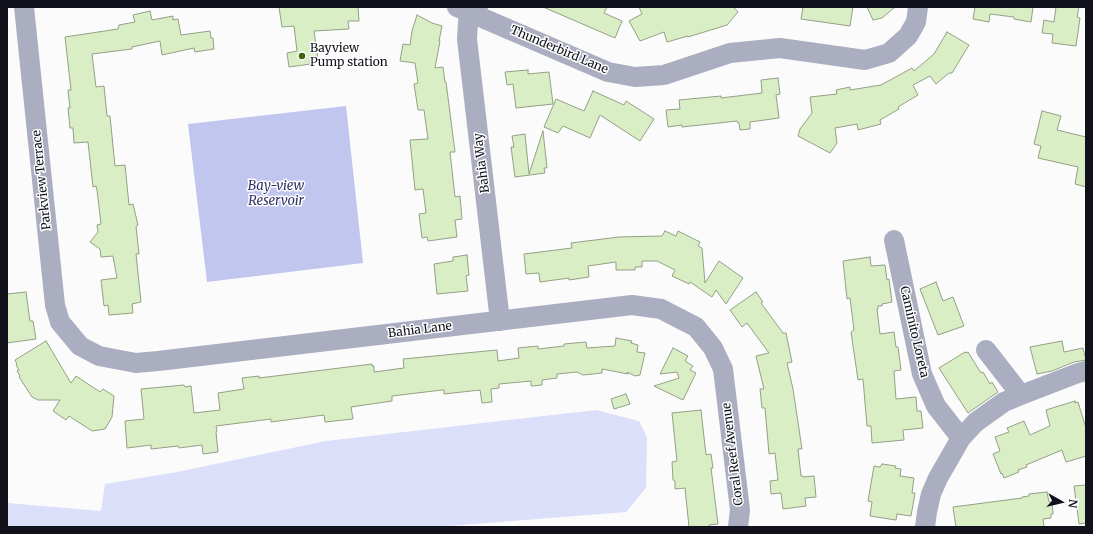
<!DOCTYPE html>
<style>
body{margin:0}
#map{position:relative;width:1093px;height:534px;overflow:hidden;background:#fbfbfb;font-family:Merriweather,serif}
canvas{display:block}
.frame{position:absolute;inset:0;border:8px solid #10111b;pointer-events:none}
.north{position:absolute;left:1041px;top:482px;width:40px;height:40px;-webkit-text-stroke:3px #fff;paint-order:stroke;rotate:98deg;font-size:11px;font-weight:700;line-height:16px;text-align:center;color:#10111b}
.north::after{content:'';display:block;margin:auto;width:14px;height:18px;background:#10111b;clip-path:polygon(50% 0,100% 100%,50% 72%,0 100%)}
</style>
<div id="map">
<canvas width="1093" height="534"></canvas>
<div class="frame"></div>
<div class="north">N</div>
</div>
<script>
const ctx = document.querySelector('canvas').getContext('2d');
ctx.lineJoin = 'round';
function fill(path, color) { ctx.fillStyle = color; ctx.fill(path, 'evenodd'); }
const toPath = rows => new Path2D(rows.map(r => 'M' + r).join(''));
function trace(path, color, width, dash) { ctx.strokeStyle = color; ctx.lineWidth = width; ctx.lineCap = dash ? 'butt' : 'round'; ctx.setLineDash(dash || []); ctx.stroke(path); }
function label(font, color, halo, rows, align = 'center') {
  ctx.font = font + ' Merriweather,serif'; ctx.lineWidth = 3; ctx.setLineDash([]); ctx.textBaseline = 'middle'; ctx.strokeStyle = halo; ctx.fillStyle = color; for (const [text, x, y, turn = 0] of rows) {
    ctx.save(); ctx.translate(x, y); ctx.rotate((+turn || 0) * Math.PI / 180); ctx.textAlign = isNaN(turn) ? turn : align; if (halo) ctx.strokeText(text, 0, 0); ctx.fillText(text, 0, 0); ctx.restore();
  }
}
fill(toPath([
 [596,410,639,421,647,437,646,488,626,512,437,527,8,527,7,503,101,511,105,484,177,472,326,441]
]), '#dbdffa');
fill(toPath([
 [346,106,363,263,207,282,188,124]
]), '#c1c6ef');
const building = toPath([
 [279,7,358,7,359,21,348,21,349,29,314,31,318,59,310,60,311,64,289,67,287,53,297,51,294,26,282,27,279,7],
 [543,7,607,7,604,13,622,21,615,38,543,7],
 [639,7,733,7,738,12,727,25,688,37,688,36,667,42,664,32,640,41,629,21,642,14,639,7],
 [803,7,853,7,850,26,801,19,803,7],
 [867,7,895,7,882,18,873,20,867,7],
 [975,7,1033,7,1031,22,1014,19,1014,17,990,14,989,22,973,19,975,7],
 [1056,7,1079,7,1077,17,1080,18,1076,46,1052,43,1053,34,1042,33,1044,20,1054,22,1056,7],
 [150,11,152,20,173,16,173,20,178,19,181,35,210,31,211,38,213,38,214,49,195,52,194,48,162,55,160,41,132,47,132,49,92,54,96,87,104,86,107,116,110,116,115,166,125,165,129,205,133,204,138,225,136,226,139,254,136,254,141,302,132,304,133,313,109,315,108,305,104,306,101,280,117,278,113,256,101,257,100,249,90,242,98,232,97,225,101,224,97,190,96,186,93,187,88,142,74,143,73,128,70,128,68,108,70,108,68,90,71,90,65,37,118,29,119,25,135,22,133,15,150,11],
 [417,15,432,23,442,26,439,41,440,41,435,68,443,67,445,82,446,82,455,152,450,152,455,197,460,196,462,219,455,220,457,237,428,241,427,237,422,238,419,214,426,213,423,189,415,190,410,140,428,139,424,110,418,110,414,84,418,83,415,63,400,61,403,44,410,45,412,31,417,15],
 [947,32,969,45,952,73,949,73,936,84,930,76,913,85,918,95,898,107,899,109,880,120,881,124,858,130,857,124,835,128,837,143,830,153,798,136,800,129,812,113,810,97,837,94,836,90,850,87,850,90,881,85,912,68,914,71,934,54,947,32],
 [528,70,528,74,549,72,553,104,516,108,513,84,507,85,505,72,528,70],
 [778,78,780,94,776,95,779,118,750,122,750,129,740,130,739,123,738,123,737,121,682,127,682,125,668,127,666,110,680,109,679,100,721,96,721,98,762,93,761,80,778,78],
 [593,91,624,105,626,101,654,119,640,141,600,115,590,138,563,126,558,133,544,127,556,99,584,111,593,91],
 [1042,111,1061,116,1057,130,1086,137,1086,187,1075,184,1078,167,1038,158,1041,146,1034,144,1042,111],
 [543,131,547,168,544,168,545,173,515,177,511,147,514,147,512,136,525,134,529,174,543,131],
 [665,231,676,236,678,231,700,242,698,246,702,248,705,283,719,261,743,278,726,304,716,290,712,297,690,282,689,284,672,276,675,270,657,261,642,261,642,267,635,267,635,270,616,270,616,262,588,266,589,277,569,280,569,278,540,282,539,273,526,274,524,254,572,248,571,243,619,237,662,236,665,231],
 [467,255,469,275,466,276,468,291,437,294,434,264,453,261,453,257,467,255],
 [870,257,871,266,885,265,887,280,889,279,892,302,882,304,882,306,878,306,878,309,877,309,880,334,894,332,896,347,898,347,901,370,894,371,896,399,916,397,917,411,921,411,923,428,903,430,904,440,872,443,871,426,867,426,863,379,858,380,851,332,854,330,850,298,847,299,843,261,870,257],
 [936,282,943,301,953,297,964,326,938,335,920,289,936,282],
 [26,292,30,321,33,321,36,339,7,343,7,294,26,292],
 [756,292,763,302,761,303,783,333,786,333,792,362,787,363,793,389,802,449,798,449,801,476,803,476,803,477,814,476,816,497,805,498,806,506,783,509,781,493,771,494,770,481,778,480,775,453,769,454,765,408,762,408,760,389,764,389,756,356,769,353,747,323,742,327,730,310,756,292],
 [616,338,632,341,631,343,638,345,637,352,645,353,640,375,635,376,627,372,628,374,602,369,602,373,583,375,577,372,557,374,557,378,542,380,542,385,531,386,531,381,499,384,499,388,491,389,492,402,482,403,480,390,444,394,444,390,442,390,392,396,392,401,351,407,353,419,325,422,324,415,271,422,271,419,216,426,217,431,216,432,218,452,203,454,202,445,179,448,178,446,151,449,151,445,127,448,125,421,144,419,141,389,184,385,185,387,191,386,194,413,220,410,218,393,244,389,242,378,259,376,259,378,372,364,372,366,374,366,374,372,404,368,403,359,497,350,498,361,519,358,518,348,538,346,538,349,564,346,564,344,586,342,587,348,615,346,616,338],
 [46,341,71,383,76,376,100,392,103,389,114,396,112,417,105,429,92,431,69,416,66,420,53,411,60,400,38,400,32,397,19,377,20,376,17,371,19,370,16,365,17,364,15,360,46,341],
 [1062,341,1064,352,1083,348,1086,360,1074,362,1052,371,1037,374,1030,347,1062,341],
 [673,348,688,356,685,361,693,366,690,370,696,373,683,400,654,386,679,378,677,372,660,374,673,348],
 [965,352,966,353,968,352,981,373,983,372,990,384,992,382,998,392,968,413,939,368,965,352],
 [626,394,630,404,614,409,611,399,626,394],
 [1075,401,1075,403,1078,402,1086,428,1086,456,1066,462,1062,450,1026,465,1027,467,1018,470,1019,472,1004,478,1002,473,1001,474,993,454,1000,451,995,437,1009,432,1007,428,1024,421,1030,435,1050,426,1046,410,1075,401],
 [701,410,706,455,711,454,713,468,711,468,718,524,709,525,710,527,689,527,685,488,675,489,675,481,673,480,672,462,677,461,672,413,701,410],
 [882,464,896,466,895,468,901,469,900,476,914,478,912,493,915,493,911,516,897,514,896,520,870,516,872,502,868,501,874,466,880,467,882,464],
 [1086,485,1086,523,1079,524,1074,486,1086,485],
 [1047,492,1049,502,1052,502,1053,514,1051,514,1051,518,1043,519,1044,527,956,527,953,507,1022,498,1022,497,1029,496,1029,494,1047,492]
]);
fill(building, '#daeec5');
trace(building, '#93a085', 1);
trace(toPath([
 [24,7,55,305,60,322,80,346,99,356,136,363,158,361,632,305,661,309,696,327,713,348,723,369,740,510,738,527],
 [457,7,608,72,635,77,664,75,730,53,780,48,865,60,889,53,908,36,916,22,918,7],
 [478,7,468,22,467,39,500,321],
 [894,240,922,374,936,406,961,438],
 [986,350,1021,395],
 [925,527,927,512,931,494,938,478,961,438,976,422,1004,402,1021,395,1078,373,1086,371]
]), '#abaec0', 20);
for (const [x, y, r, color] of [
 [302,56,4,"#436115"]
]) { const dot = new Path2D(); dot.arc(x, y, r, 0, 2 * Math.PI); ctx.fillStyle = color; ctx.fill(dot); trace(dot, '#fff', 1.5); }
label('12px', '#10111b', '#fff', [
 ["Bayview",310,49],
 ["Pump station",310,63]
], 'left');
label('12px', '#10111b', '#fff', [
 ["Thunderbird Lane",559,50,23],
 ["Bahia Way",482,163,-97],
 ["Parkview Terrace",42,180,-96],
 ["Bahia Lane",420,330,-7],
 ["Caminito Loreta",914,332,77],
 ["Coral Reef Avenue",733,454,-97]
]);
label('italic 13px', '#2f3164', '#fff', [
 ["Bay-view",276,186],
 ["Reservoir",276,201]
]);
</script>
